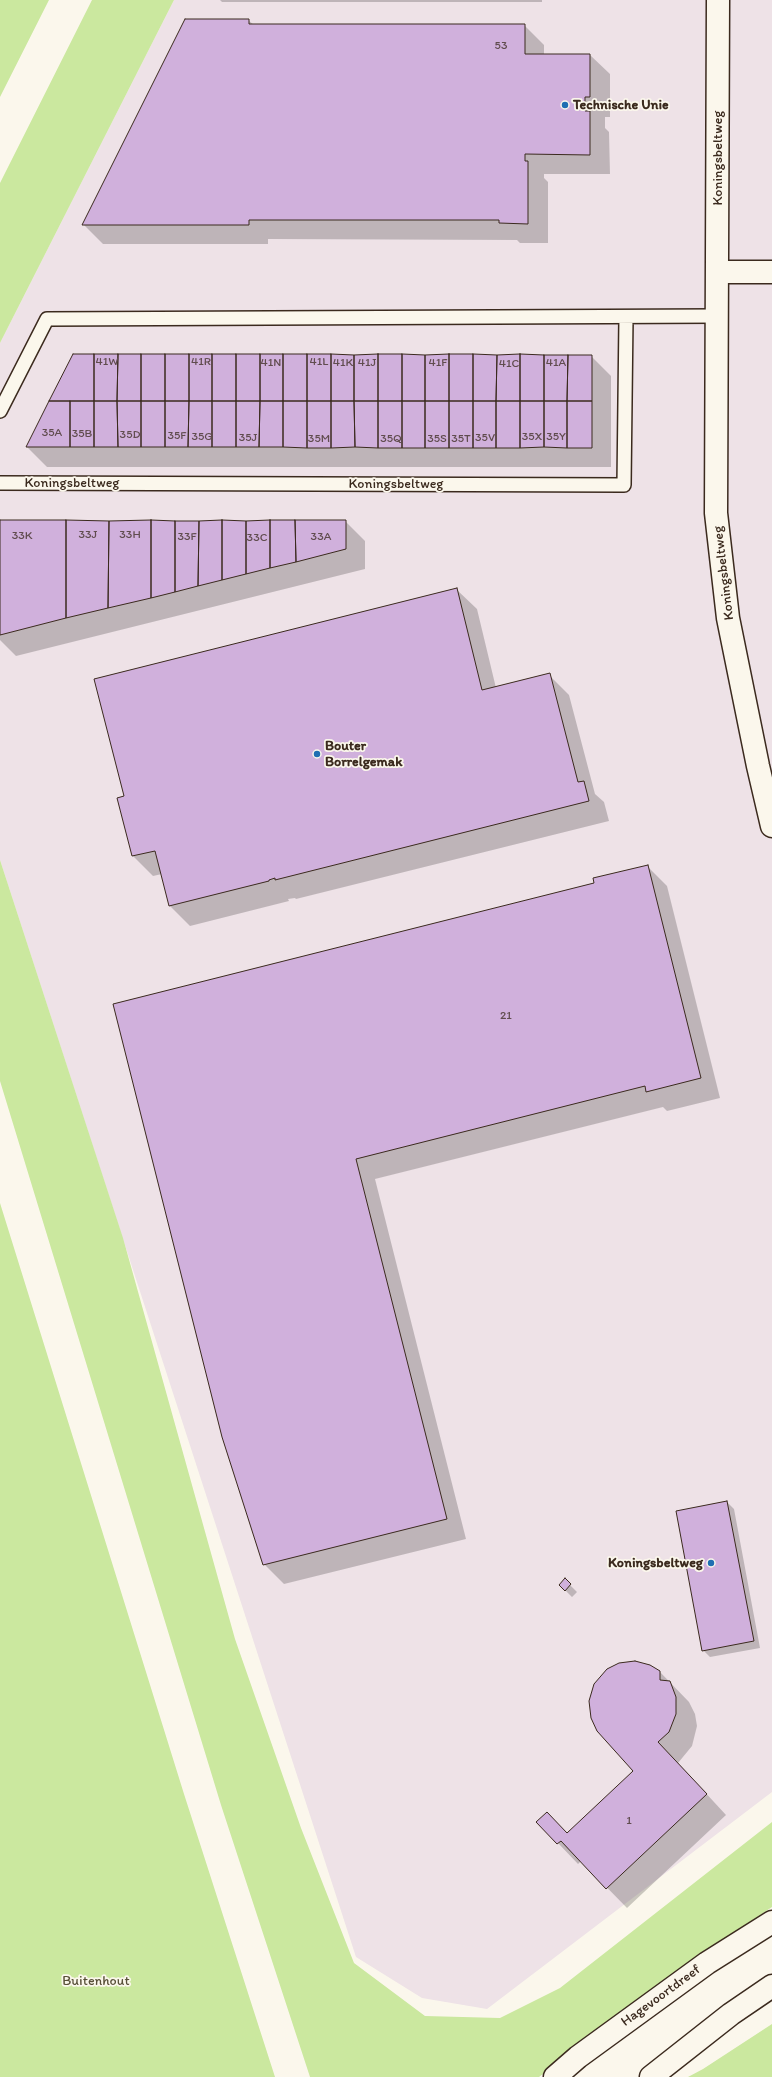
<!DOCTYPE html>
<style>
body{margin:0}
canvas{display:block;background:#fbf7ec}
</style>
<canvas width="772" height="2077"></canvas>
<script>
const ctx = document.querySelector('canvas').getContext('2d');
ctx.lineJoin = 'round';
function fill(path, color) { ctx.fillStyle = color; ctx.fill(path, 'evenodd'); }
const toPath = rows => new Path2D(rows.map(r => 'M' + r).join(''));
function trace(path, color, width, dash) { ctx.strokeStyle = color; ctx.lineWidth = width; ctx.lineCap = dash ? 'butt' : 'round'; ctx.setLineDash(dash || []); ctx.stroke(path); }
function label(font, color, halo, rows, align = 'center') {
  ctx.font = font + ' Itim,sans-serif'; ctx.lineWidth = 3.5; ctx.setLineDash([]); ctx.textBaseline = 'middle'; ctx.strokeStyle = halo; ctx.fillStyle = color; for (const [text, x, y, turn = 0] of rows) {
    ctx.save(); ctx.translate(x, y); ctx.rotate((+turn || 0) * Math.PI / 180); ctx.textAlign = isNaN(turn) ? turn : align; if (halo) ctx.strokeText(text, 0, 0); ctx.fillText(text, 0, 0); ctx.restore();
  }
}
fill(toPath([
 [174,0,772,0,772,1792,487,2009,422,1998,356,1957,0,860,0,343]
]), '#eee2e7');
fill(toPath([
 [0,0,49,0,0,97],
 [92,0,174,0,0,343,0,183],
 [0,860,123,1238,235,1639,301,1828,354,1963,425,2016,500,2018,560,1988,772,1822,772,1907,661,1982,539,2077,310,2077,221,1805,0,1081],
 [0,1203,184,1794,275,2077,0,2077],
 [772,2024,772,2077,688,2077,703,2069]
]), '#cbe89f');
fill(toPath([
 [220,0,542,0,542,2,222,2],
 [248,20,254,25,524,25,544,45,544,55,590,55,610,74,610,117,605,117,605,128,609,132,610,174,544,174,544,178,548,182,548,243,520,243,517,240,268,239,268,244,103,244,83,224],
 [591,356,611,376,611,467,47,467,27,447],
 [0,521,345,521,365,541,365,569,16,656,0,640],
 [457,590,477,609,496,688,549,675,569,695,595,794,604,802,609,821,296,899,295,898,288,899,289,901,190,926,170,906,162,874,153,876,133,856,118,798,125,797],
 [647,866,667,886,720,1098,667,1111,663,1107,375,1179,466,1539,284,1584,264,1564,114,1004,596,884],
 [727,1502,734,1509,760,1648,710,1657,703,1650],
 [565,1580,577,1592,572,1597,560,1585],
 [660,1672,689,1702,695,1714,697,1726,692,1746,678,1763,726,1815,627,1908,581,1861,578,1864,538,1822,567,1834,635,1771,595,1726,590,1709,593,1690]
]), '#0003');
const building = toPath([
 [185,19,249,19,249,24,525,24,525,54,590,54,590,97,585,97,585,111,590,111,590,155,525,154,525,161,528,161,528,224,499,223,499,220,249,220,249,225,82,225,185,19],
 [73,354,94,354,94,401,49,401,73,354],
 [94,354,118,354,117,401,94,401,94,354],
 [118,354,141,354,141,401,117,401,118,354],
 [141,354,165,354,165,401,141,401,141,354],
 [165,354,189,354,189,401,165,401,165,354],
 [189,354,212,354,212,401,189,401,189,354],
 [212,354,236,354,236,401,212,401,212,354],
 [236,354,260,354,260,401,236,401,236,354],
 [260,354,283,354,283,401,260,401,260,354],
 [283,354,307,354,307,401,283,401,283,354],
 [307,354,331,354,331,401,307,401,307,354],
 [331,354,354,355,354,401,331,401,331,354],
 [378,354,378,401,354,401,354,355,378,354],
 [378,354,402,354,402,401,378,401,378,354],
 [402,354,425,355,425,401,402,401,402,354],
 [449,354,473,354,473,401,449,401,449,354],
 [449,354,449,401,425,401,425,355,449,354],
 [473,354,497,355,496,401,473,401,473,354],
 [520,354,544,355,544,401,520,401,520,354],
 [520,354,520,401,496,401,497,355,520,354],
 [544,355,568,355,567,401,544,401,544,355],
 [568,355,592,355,592,401,567,401,568,355],
 [49,401,70,401,70,447,26,447,49,401],
 [70,401,94,401,94,447,70,447,70,401],
 [94,401,117,401,118,447,94,447,94,401],
 [117,401,141,401,141,447,118,447,117,401],
 [141,401,165,401,165,447,141,447,141,401],
 [165,401,189,401,188,447,165,447,165,401],
 [189,401,212,401,212,447,188,447,189,401],
 [212,401,236,401,236,447,212,447,212,401],
 [236,401,260,401,259,447,236,447,236,401],
 [260,401,283,401,283,447,259,447,260,401],
 [283,401,307,401,307,448,283,447,283,401],
 [307,401,331,401,331,448,307,448,307,401],
 [331,401,354,401,355,447,331,448,331,401],
 [354,401,378,401,378,448,355,447,354,401],
 [378,401,402,401,402,448,378,448,378,401],
 [402,401,425,401,425,448,402,448,402,401],
 [425,401,449,401,449,448,425,448,425,401],
 [449,401,473,401,473,448,449,448,449,401],
 [473,401,496,401,496,448,473,448,473,401],
 [496,401,520,401,520,448,496,448,496,401],
 [520,401,544,401,544,447,520,448,520,401],
 [544,401,567,401,567,448,544,447,544,401],
 [567,401,592,401,592,448,567,448,567,401],
 [0,520,66,520,66,618,0,635,0,520],
 [66,520,109,521,108,608,66,618,66,520],
 [151,520,151,598,108,608,109,521,151,520],
 [151,520,175,521,175,592,151,598,151,520],
 [222,520,222,580,198,586,199,521,222,520],
 [222,520,246,521,246,574,222,580,222,520],
 [270,520,295,520,296,562,270,568,270,520],
 [270,520,270,568,246,574,246,521,270,520],
 [295,520,346,520,346,549,296,562,295,520],
 [175,521,199,521,198,586,175,592,175,521],
 [457,588,482,690,550,673,578,782,584,781,589,801,275,880,275,878,269,880,269,881,169,906,155,851,132,856,117,798,124,796,94,679,457,588],
 [648,865,701,1078,646,1092,645,1086,356,1159,447,1519,263,1565,222,1437,113,1004,594,883,593,878,648,865],
 [727,1501,754,1641,702,1651,676,1511,727,1501],
 [565,1578,571,1584,565,1591,559,1585,565,1578],
 [635,1661,650,1665,660,1671,660,1680,670,1681,676,1697,676,1714,669,1732,658,1742,707,1794,606,1889,561,1841,557,1844,536,1822,547,1812,567,1833,633,1771,597,1731,591,1718,589,1701,594,1684,607,1669,619,1663,635,1661]
]);
fill(building, '#d0b0dc');
trace(building, '#3b2a1e', 1);
const lane = toPath([
 [0,411,47,319,717,316],
 [0,483,624,485,626,317]
]);
const street = toPath([
 [718,0,716,513,728,618,758,766,772,826],
 [717,272,772,272]
]);
const secondary = toPath([
 [555,2077,578,2057,707,1963,772,1922],
 [651,2077,731,2014,772,1986]
]);
trace(lane, '#3b2a1e', 16);
trace(street, '#3b2a1e', 25);
trace(secondary, '#3b2a1e', 25);
trace(lane, '#fbf7ec', 13);
trace(street, '#fbf7ec', 22);
trace(secondary, '#fbf7ec', 22);
for (const [x, y, r, color] of [
 [565,105,4,"#1f6fb2"],
 [317,754,4,"#1f6fb2"],
 [711,1563,4,"#1f6fb2"]
]) { const dot = new Path2D(); dot.arc(x, y, r, 0, 2 * Math.PI); ctx.fillStyle = color; ctx.fill(dot); trace(dot, '#fbf7ec', 1.5); }
label('12px', '#604c4e', null, [
 ["53",501,46],
 ["41W",107,362],
 ["41R",201,362],
 ["41L",319,362],
 ["41N",271,363],
 ["41K",343,363],
 ["41J",367,363],
 ["41F",438,363],
 ["41A",556,363],
 ["41C",509,364],
 ["35A",52,433],
 ["35B",82,434],
 ["35D",130,435],
 ["35F",177,436],
 ["35G",202,437],
 ["35X",532,437],
 ["35Y",556,437],
 ["35J",248,438],
 ["35V",485,438],
 ["35M",319,439],
 ["35Q",391,439],
 ["35S",437,439],
 ["35T",461,439],
 ["33J",88,535],
 ["33H",130,535],
 ["33K",22,536],
 ["33F",187,537],
 ["33A",321,537],
 ["33C",257,538],
 ["21",506,1016],
 ["1",629,1821]
]);
label('bold 14px', '#3b2a1e', '#fbf7ec', [
 ["Technische Unie",573,105],
 ["Bouter",325,746],
 ["Borrelgemak",325,762],
 ["Koningsbeltweg",703,1563,"right"]
], 'left');
label('14px', '#3b2a1e', '#fbf7ec', [
 ["Koningsbeltweg",718,158,-90],
 ["Koningsbeltweg",72,483],
 ["Koningsbeltweg",396,484],
 ["Koningsbeltweg",724,573,-97],
 ["Hagevoortdreef",661,1996,-36]
]);
label('14px', '#585038', '#fbf7ec', [
 ["Buitenhout",96,1981]
]);
</script>
